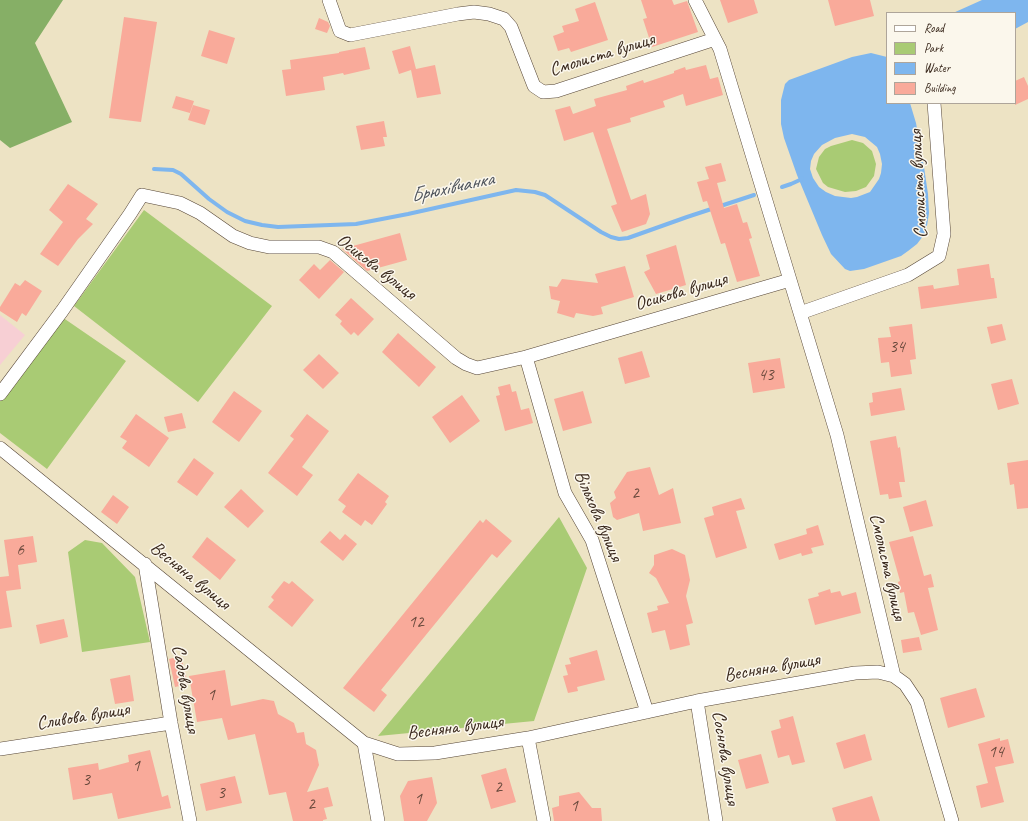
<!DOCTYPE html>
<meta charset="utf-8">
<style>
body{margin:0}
#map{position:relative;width:1028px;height:821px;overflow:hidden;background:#ede3c4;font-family:Caveat,sans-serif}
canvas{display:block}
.legend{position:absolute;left:886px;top:12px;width:130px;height:92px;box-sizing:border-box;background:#fbf7ec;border:1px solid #aea59a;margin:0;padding:5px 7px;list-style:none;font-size:12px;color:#3b2a1e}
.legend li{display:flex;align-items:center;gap:8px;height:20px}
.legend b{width:20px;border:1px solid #aea59a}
</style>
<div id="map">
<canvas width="1028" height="821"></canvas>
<ul class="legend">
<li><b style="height:5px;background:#fff"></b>Road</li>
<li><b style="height:11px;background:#a9cb74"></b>Park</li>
<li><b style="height:11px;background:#7eb6ee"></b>Water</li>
<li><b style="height:11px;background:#f9aa9a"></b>Building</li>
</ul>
</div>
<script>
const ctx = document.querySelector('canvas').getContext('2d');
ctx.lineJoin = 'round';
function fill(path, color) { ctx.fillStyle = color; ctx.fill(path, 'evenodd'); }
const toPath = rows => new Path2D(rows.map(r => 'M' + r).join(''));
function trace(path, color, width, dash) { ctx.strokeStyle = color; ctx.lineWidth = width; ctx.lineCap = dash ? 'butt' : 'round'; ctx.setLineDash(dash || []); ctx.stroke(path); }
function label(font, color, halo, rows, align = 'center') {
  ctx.font = font + ' Caveat,sans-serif'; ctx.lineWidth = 3; ctx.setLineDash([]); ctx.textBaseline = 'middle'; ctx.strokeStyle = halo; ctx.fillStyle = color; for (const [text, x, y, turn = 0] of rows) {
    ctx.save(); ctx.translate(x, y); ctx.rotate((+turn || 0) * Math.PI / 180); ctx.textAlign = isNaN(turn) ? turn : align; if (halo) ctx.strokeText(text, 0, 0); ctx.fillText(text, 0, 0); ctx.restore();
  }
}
fill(toPath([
 [0,315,25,335,0,365]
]), '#f7cfd4');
fill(toPath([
 [852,140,863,143,872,151,876,164,874,176,866,187,856,191,845,192,828,187,823,183,816,169,819,157,825,149,831,146],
 [144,210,272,306,198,402,74,306],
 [59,315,126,361,47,469,0,433,0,400],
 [559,517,587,568,534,721,378,736],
 [85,540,102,543,135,577,150,642,82,652,68,552]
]), '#a9cb74');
fill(toPath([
 [0,0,63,0,35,43,72,122,10,148,0,140]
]), '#86af66');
fill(toPath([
 [982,0,1028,0,1028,22,1015,29,1015,13,953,13],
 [871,53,887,57,887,103,910,103,916,123,924,167,928,194,929,213,926,232,917,244,908,251,901,256,864,269,850,271,845,269,831,254,822,235,797,175,784,138,781,124,781,100,785,84,789,80,852,57],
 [852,134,865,137,877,147,880,154,882,164,881,173,879,179,870,192,857,197,851,198,835,196,826,192,819,187,813,178,810,169,811,161,814,154,822,145,835,138]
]), '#7eb6ee');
trace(toPath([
 [154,169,173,170,181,174,209,199,227,212,245,221,262,225,278,227,356,224,408,214,516,190,535,192,545,195,601,232,611,237,619,239,628,238,687,217,754,195],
 [782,187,791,184,802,179,802,178]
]), '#7eb6ee', 4);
fill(toPath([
 [641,0,672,0,674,5,687,1,698,32,652,47,643,19,647,18],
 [720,0,754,0,758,13,728,23],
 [828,0,870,0,874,16,835,26],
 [595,2,608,40,571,52,569,48,558,51,553,36,564,32,562,26,579,21,575,9],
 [124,17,157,22,141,122,109,118],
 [319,18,328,22,330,26,327,33,315,29],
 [209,30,235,38,227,64,201,56],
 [410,46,416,69,435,65,441,94,417,98,411,70,399,74,392,51],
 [365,47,370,69,344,75,343,73,323,77,325,90,286,96,282,70,291,69,290,60,339,53,339,52],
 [706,65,710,79,718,77,723,95,686,106,683,94,663,101,665,107,630,118,631,122,607,129,631,200,646,194,650,214,646,224,622,232,611,206,617,204,593,132,564,141,555,110,570,106,573,114,596,106,594,99,627,90,626,86,643,80,644,83,674,73,674,71,685,67,686,70],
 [1024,77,1028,86,1028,99,1015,105,1015,81],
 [176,96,194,101,190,113,172,108],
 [193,105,210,110,205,125,188,120],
 [384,121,387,137,383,137,385,146,361,150,356,126],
 [721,163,726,181,717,183,724,208,737,204,743,223,747,222,752,238,749,239,760,276,737,282,725,243,721,244,707,201,703,202,697,182,709,179,705,167],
 [68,184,98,204,86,219,93,224,78,239,58,266,40,254,63,222,49,210],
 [400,233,407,260,367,271,342,249],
 [676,245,686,285,656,294,644,272,650,269,646,255],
 [330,260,344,272,319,299,299,280,314,264,320,270],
 [989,264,991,278,994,278,997,298,921,309,918,287,933,285,934,289,959,285,957,269],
 [625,266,634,297,601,307,603,314,593,316,576,313,574,318,557,313,560,301,551,299,549,286,557,287,562,279,598,283,595,274],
 [25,280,42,291,26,316,22,313,17,322,0,311,0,307,15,283,20,286],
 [351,298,374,319,358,336,354,332,351,335,340,324,342,321,335,315],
 [912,324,916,359,910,360,912,374,891,377,889,362,881,363,878,338,891,337,889,327],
 [1002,324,1006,340,991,344,987,327],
 [398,333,436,367,419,387,382,352],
 [642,351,650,377,625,384,618,358],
 [319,354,339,373,323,389,303,370],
 [780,358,785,388,753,393,748,363],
 [1012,379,1019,404,998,410,991,384],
 [510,384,512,392,516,391,521,410,529,408,533,423,505,431,496,396,500,395,498,387],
 [901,388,905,410,871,416,869,403,873,402,872,393],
 [234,391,262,411,239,442,212,422],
 [583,391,592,423,563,431,554,399],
 [462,395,480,421,450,443,432,417],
 [182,413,186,428,168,432,164,417],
 [136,414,169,438,149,467,122,448,127,441,120,437],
 [307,414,329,431,302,467,313,475,297,496,268,473,294,439,290,436],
 [896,436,898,448,900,447,905,482,899,482,902,497,889,499,888,494,880,495,870,441],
 [194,458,214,473,197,496,177,482],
 [1028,460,1028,508,1017,509,1014,484,1010,485,1007,463],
 [650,467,659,495,673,488,681,523,643,531,639,513,617,520,613,517,610,503,616,498,614,492,627,472],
 [358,473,389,496,385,502,387,504,372,525,365,520,361,526,342,512,346,506,338,500],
 [241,489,264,511,248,528,224,507],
 [113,495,129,507,117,524,101,512],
 [741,498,745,509,736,511,747,548,716,558,704,518,714,515,712,507],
 [926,500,933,526,910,532,903,507],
 [486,519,512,541,497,558,492,554,381,690,387,695,374,712,343,688,480,520,483,523],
 [818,525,824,545,811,548,813,553,802,556,801,553,779,560,774,544,807,534,806,529],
 [330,531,340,540,345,534,357,544,343,561,320,542],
 [33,536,37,562,18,565,21,589,6,591,12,627,0,629,0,577,9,576,4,540],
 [913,536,924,576,931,574,934,587,928,588,938,630,921,635,914,612,908,613,904,592,900,593,898,582,900,581,889,542],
 [207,537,236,560,220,580,192,557],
 [672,549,685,555,690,580,686,596,693,623,686,625,690,645,670,650,665,630,652,633,647,613,658,610,657,606,669,603,656,578,649,573,654,565,654,555],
 [284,581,289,584,292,581,314,600,292,627,268,607,274,600,271,597],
 [830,589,831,593,840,591,842,596,856,592,861,613,815,625,808,599,819,596,818,593],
 [64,619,68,637,40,644,36,625],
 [919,637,922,650,903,653,901,640],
 [597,650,605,680,577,687,578,691,568,693,563,676,568,675,565,665,571,664,569,658],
 [181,656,188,684,175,687,169,659],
 [225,670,231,706,263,699,274,701,278,714,294,723,297,733,304,732,306,744,316,750,319,765,307,792,328,787,333,806,324,808,327,819,323,820,323,821,293,821,286,792,269,795,255,734,228,740,222,718,197,722,189,676],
 [130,675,134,701,115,704,110,679],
 [976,688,985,717,948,728,940,698],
 [793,716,805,762,792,765,789,755,778,758,771,731,781,728,779,720],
 [865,734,872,760,844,769,836,743],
 [1000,738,1000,741,1008,739,1014,763,995,767,1004,802,981,808,976,786,988,783,978,744],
 [150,750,162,797,168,795,171,808,118,819,112,793,73,800,68,768,98,763,99,770,129,762,128,755],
 [761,754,769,783,746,789,738,760],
 [506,768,516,802,491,809,481,775],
 [235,776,242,803,206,811,200,784],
 [432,777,437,803,427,821,404,821,400,796,408,781],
 [579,792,592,808,601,808,602,821,554,821,552,808,559,806,559,796],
 [872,796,880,821,836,821,832,808]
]), '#f9aa9a');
const minor = toPath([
 [329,0,340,31,350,35,458,14,474,12,489,14,504,19,511,27,534,86,543,92,556,91,715,39],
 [695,0,720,49,837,435,894,676,905,684,917,702,952,821],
 [800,313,908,275,939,256,944,234,934,103],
 [526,357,565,493,592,540,647,712],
 [0,394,62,311,130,214,142,195,180,203,200,213,233,236,250,243,269,247,319,247,333,252,456,358,466,364,477,368,526,357,790,280],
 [0,448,364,743,398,754,435,753,528,738,697,701,855,673,878,672,894,676],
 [145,564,171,723,190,821],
 [697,701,716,821],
 [528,738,544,821],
 [364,743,378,821],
 [0,749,171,723]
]);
trace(minor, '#564637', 14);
trace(minor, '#fff', 13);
label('17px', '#6a4a3d', null, [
 ["34",897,348],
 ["43",766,376],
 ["2",635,494],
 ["6",20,551],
 ["12",416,623],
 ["1",211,696],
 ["14",996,753],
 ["1",136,767],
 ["3",86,781],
 ["2",498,788],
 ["3",221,794],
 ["1",418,800],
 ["2",311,805],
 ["1",574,807]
]);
label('19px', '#3b2a1e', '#fbf7ec', [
 ["Смолиста вулиця",602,55,-17],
 ["Смолиста вулиця",919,184,-93],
 ["Осикова вулиця",376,267,38],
 ["Осикова вулиця",681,292,-16],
 ["Вільхова вулиця",598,516,67],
 ["Смолиста вулиця",887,567,77],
 ["Весняна вулиця",190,576,39],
 ["Весняна вулиця",772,668,-10],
 ["Садова вулиця",185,689,80],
 ["Сливова вулиця",83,717,-9],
 ["Весняна вулиця",455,728,-7],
 ["Соснова вулиця",725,758,81]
]);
label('italic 20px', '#4f545c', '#fbf7ec', [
 ["Брюхівчанка",452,188,-12]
]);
</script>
